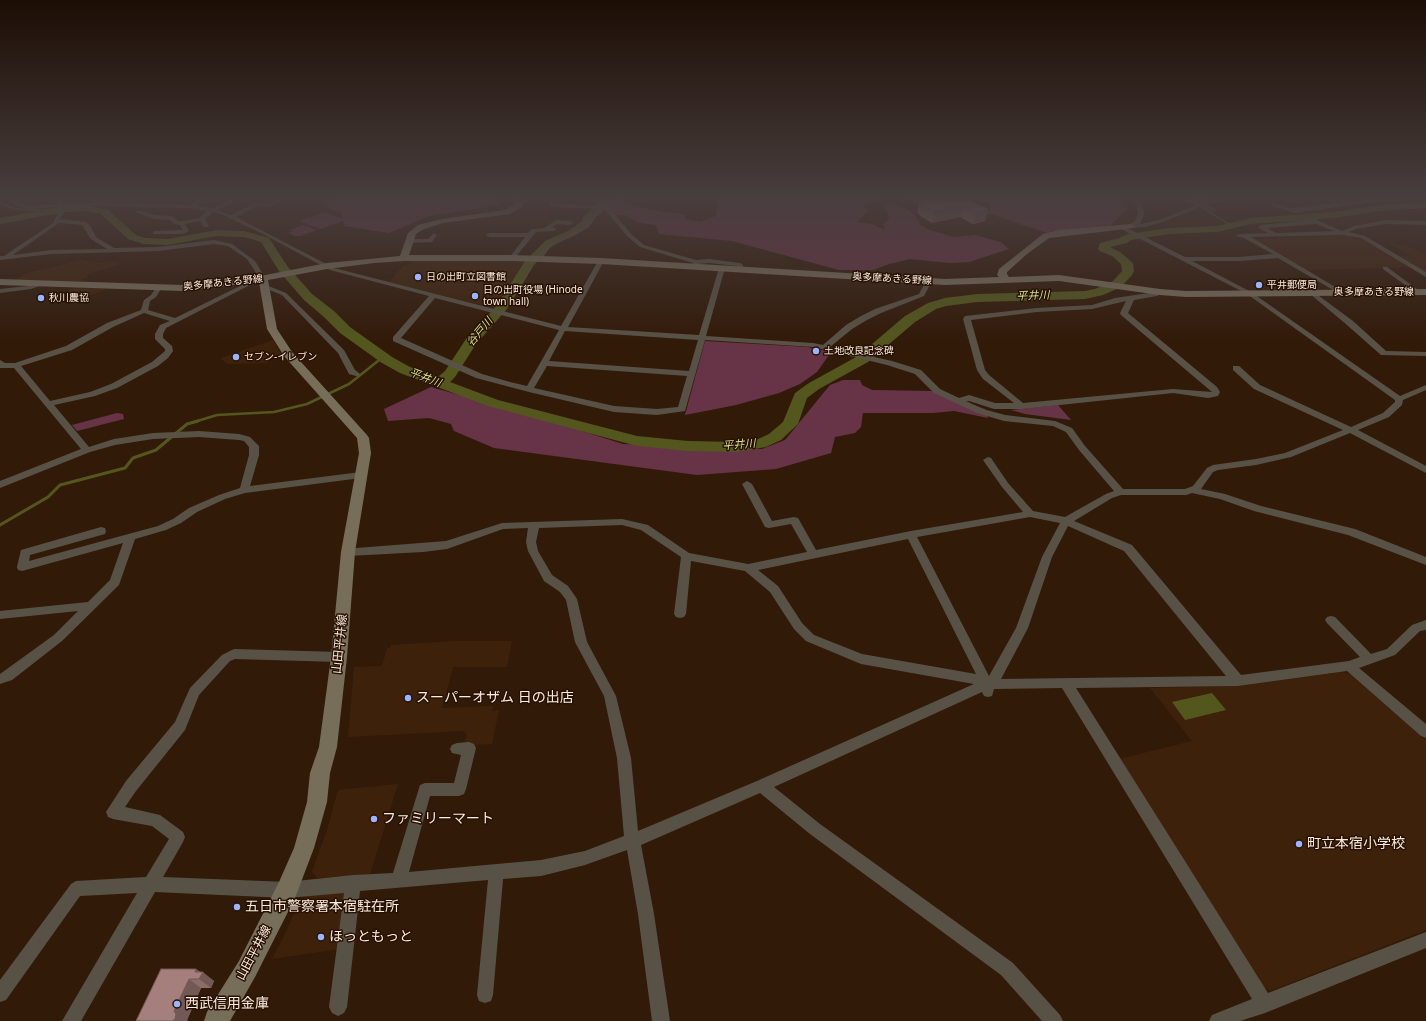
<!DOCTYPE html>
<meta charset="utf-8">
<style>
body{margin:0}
canvas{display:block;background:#321a09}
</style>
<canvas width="1426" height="1021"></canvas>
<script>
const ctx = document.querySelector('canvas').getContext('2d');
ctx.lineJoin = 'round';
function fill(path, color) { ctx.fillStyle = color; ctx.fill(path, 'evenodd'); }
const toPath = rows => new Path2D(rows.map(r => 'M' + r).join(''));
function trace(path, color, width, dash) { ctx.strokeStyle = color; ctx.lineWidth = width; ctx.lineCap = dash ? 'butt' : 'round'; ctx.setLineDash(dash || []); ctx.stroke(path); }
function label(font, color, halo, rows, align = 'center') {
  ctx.font = font + ' "Noto Sans","Noto Sans JP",sans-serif'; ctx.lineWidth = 3; ctx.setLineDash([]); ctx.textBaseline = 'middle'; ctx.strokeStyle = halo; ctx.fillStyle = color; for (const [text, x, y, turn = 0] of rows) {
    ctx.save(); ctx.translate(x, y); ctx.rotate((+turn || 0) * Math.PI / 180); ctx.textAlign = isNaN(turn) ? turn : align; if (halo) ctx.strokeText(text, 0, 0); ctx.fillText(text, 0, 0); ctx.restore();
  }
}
fill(toPath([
 [1348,236,1365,240,1412,267,1305,270,1255,239],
 [1388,243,1404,245,1426,254,1426,271,1423,271,1398,256,1410,256],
 [83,260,88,262,102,263,115,261,122,264,89,273,86,278,82,279,80,282,16,280,27,273],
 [412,261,529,261,496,309,389,282,403,266,409,265],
 [74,287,108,288,89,296,56,302],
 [273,340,282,355,270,359,268,363,227,364,221,358],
 [456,641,512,641,507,667,453,667,442,708,493,706,492,711,499,710,492,744,464,745,467,734,463,731,348,737,354,667,382,666,387,648,390,648,391,645],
 [1342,672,1350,674,1426,740,1426,930,1270,991,1263,987,1119,759,1192,741,1150,688,1240,686],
 [398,784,370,874,317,878,312,872,327,830,338,790],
 [346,891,340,949,272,959,284,936,299,903,310,893]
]), '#3e210a');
fill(toPath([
 [332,198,498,198,500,199,499,205,429,216,389,233,344,226,343,221,320,229,299,221,325,212,343,219,341,213,323,206],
 [614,198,631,198,626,199,625,203,663,212,685,214,685,219,700,222,716,216,718,198,898,198,884,199,864,205,868,211,857,222,872,224,885,230,883,224,888,220,889,216,884,204,891,202,906,209,916,216,920,225,930,230,954,237,975,235,1001,242,1009,249,969,262,950,263,910,259,889,264,873,270,839,270,732,241,659,234,656,225,639,223,625,215,617,215,610,208],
 [903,198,1119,198,1127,209,1109,227,1052,231,1047,233,991,214,989,203,966,199,973,205,989,210,990,215,915,203],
 [1175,198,1209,198,1203,201,1217,210,1213,212],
 [303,225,317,230,300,236,295,236,288,233,293,231,289,230],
 [705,341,807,347,831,352,817,372,800,384,779,393,736,405,685,415],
 [843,380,860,380,862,385,872,390,933,391,985,409,988,418,954,411,933,413,863,413,861,427,855,433,835,437,831,453,776,469,697,475,494,448,454,431,451,424,429,418,388,421,384,409,431,387,541,418,623,444,762,449,785,440,830,385],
 [1058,405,1071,420,1025,414,1011,410],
 [117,413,123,414,124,419,77,431,72,425]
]), '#673347');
fill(toPath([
 [1212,693,1226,710,1185,720,1172,702]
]), '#53571d');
trace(toPath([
 [1181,198,1193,202,1227,223,1234,225],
 [0,203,15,209,51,211]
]), '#53571d', 2);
trace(toPath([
 [194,422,217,415,274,412,307,404,349,384,383,357]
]), '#53571d', 2.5);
trace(toPath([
 [0,525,48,497,60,485,125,468,133,458,156,450,187,424,198,421]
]), '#53571d', 3);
fill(toPath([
 [598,198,608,198,603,209,594,217,591,225,576,235,553,245,534,265,507,309,476,344,455,377,450,382,498,400,637,436,688,441,736,442,756,440,769,434,783,422,795,393,809,383,858,356,905,316,928,303,945,298,977,294,1085,291,1095,289,1113,281,1122,271,1121,264,1112,256,1100,251,1098,249,1100,243,1119,238,1128,234,1169,228,1217,226,1251,218,1334,212,1380,205,1426,202,1426,208,1380,211,1334,218,1251,224,1217,232,1169,234,1131,240,1127,243,1110,247,1120,252,1133,263,1134,271,1132,275,1121,287,1103,295,1085,299,977,302,946,306,936,309,915,322,868,362,819,389,807,398,798,424,781,440,766,447,736,452,688,451,637,446,488,406,400,373,382,363,340,333,324,317,304,300,279,271,261,242,252,239,244,237,216,236,168,245,144,244,128,239,101,214,84,211,65,212,0,224,0,218,65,206,84,205,108,210,136,235,145,238,168,239,216,230,244,231,269,238,288,267,312,294,334,311,350,327,392,357,410,367,438,377,445,371,466,339,498,304,525,261,545,241,568,231,582,221,584,216,595,206,598,198]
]), '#53571d');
fill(toPath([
 [6,198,13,198,19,203,29,205,57,204,56,198,62,198,63,204,91,202,190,205,199,198,206,198,196,206,212,208,234,198,242,198,217,210,231,215,254,203,266,204,278,198,285,198,269,207,257,206,236,217,334,268,561,326,598,261,603,260,604,261,568,327,699,335,719,268,722,266,725,268,706,336,813,343,823,345,846,325,861,316,875,309,919,294,926,281,929,279,932,281,924,296,881,313,867,320,852,329,830,347,892,361,921,370,940,389,959,398,969,395,995,403,1014,403,983,379,977,370,963,319,965,316,1037,308,1092,305,1115,298,1162,291,1162,293,1157,296,1134,300,1128,313,1217,387,1220,392,1218,396,1208,398,1173,393,1022,409,994,409,969,401,966,401,983,409,1005,415,1055,421,1072,428,1085,446,1123,489,1185,489,1193,486,1207,468,1213,465,1256,459,1285,453,1343,430,1254,389,1233,370,1233,366,1239,366,1260,385,1351,427,1383,413,1395,402,1395,400,1247,294,1121,229,1121,227,1125,227,1185,257,1239,257,1273,254,1244,238,1236,236,1239,234,1268,233,1259,228,1259,226,1261,225,1315,219,1342,231,1354,226,1385,220,1426,221,1426,225,1385,224,1356,229,1349,232,1365,236,1426,272,1426,277,1361,238,1342,235,1251,237,1342,291,1343,292,1340,294,1278,258,1239,261,1192,261,1251,292,1400,396,1426,385,1426,390,1403,400,1402,405,1389,417,1358,430,1426,466,1426,473,1350,433,1291,457,1256,465,1218,470,1213,472,1201,489,1225,494,1261,506,1355,529,1426,557,1426,565,1348,535,1254,511,1220,499,1192,493,1186,495,1121,495,1112,498,1074,521,1132,545,1241,675,1349,661,1360,657,1327,623,1325,620,1327,617,1331,616,1335,617,1371,654,1387,649,1412,625,1426,620,1426,630,1420,631,1395,655,1359,668,1426,724,1426,738,1421,736,1347,671,1238,686,1076,688,1268,993,1426,932,1426,948,1265,1013,1240,1021,1209,1021,1212,1015,1252,999,1062,688,994,689,992,696,988,697,984,696,982,692,774,787,820,824,1013,963,1060,1015,1063,1021,1042,1021,1001,975,810,834,760,793,641,845,654,914,670,1021,652,1021,638,914,627,850,585,865,541,876,503,879,493,995,491,1001,485,1003,479,1001,477,995,488,880,360,891,347,1007,344,1013,338,1016,332,1013,329,1007,344,893,287,898,155,892,81,1021,62,1021,137,893,80,896,6,1000,0,1002,0,980,71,884,76,881,146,877,169,839,152,826,113,819,108,817,106,812,126,781,175,722,190,688,222,655,234,649,339,652,343,654,345,657,343,660,339,662,235,659,230,661,199,695,185,730,136,791,125,807,160,815,183,832,185,837,183,842,163,877,287,882,353,875,393,873,420,785,425,783,454,783,461,755,452,753,450,749,452,745,457,743,469,742,474,744,476,748,466,789,464,794,459,796,430,796,409,872,541,860,585,851,624,836,617,758,604,696,575,642,566,600,560,592,544,581,528,551,526,542,528,528,503,529,447,549,423,552,348,556,344,555,343,552,344,549,446,541,502,523,622,519,648,525,689,553,748,564,807,552,791,524,769,528,765,527,742,484,747,481,752,484,772,521,794,517,798,518,816,550,911,531,1023,512,1002,487,983,460,988,457,991,458,1008,483,1033,511,1065,517,1106,494,1114,491,1079,450,1066,432,1053,426,1004,421,977,413,934,393,915,374,887,365,813,347,705,340,685,411,657,415,614,412,529,392,476,378,393,341,393,337,429,296,330,270,261,233,223,215,213,212,205,219,209,226,208,227,204,227,200,221,185,224,189,231,183,234,153,234,153,232,155,231,183,230,180,225,174,224,170,220,154,219,135,212,138,210,155,215,172,216,178,221,182,221,200,218,206,211,186,208,91,206,63,207,64,213,60,219,86,222,91,227,96,237,114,248,158,247,214,240,232,244,255,261,266,279,265,280,261,280,247,259,228,246,214,244,158,251,51,254,0,260,0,256,4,256,53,223,58,213,57,207,29,209,15,205,6,198],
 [59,223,82,225,91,239,107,249,51,250,13,255,59,223],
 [1316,224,1334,231,1276,233,1267,228,1316,224],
 [435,298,559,330,527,386,510,382,482,374,401,338,435,298],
 [1126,301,1120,313,1121,315,1212,392,1173,389,1023,403,989,375,985,370,971,320,1037,312,1092,309,1126,301],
 [565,331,698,340,689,371,549,361,565,331],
 [547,366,687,376,678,407,657,409,614,406,534,388,547,366],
 [1030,517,1060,523,1042,557,1016,628,989,676,917,537,1030,517],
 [622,525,641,530,681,557,674,614,676,617,680,618,684,617,686,614,691,561,745,571,770,592,794,629,806,641,861,664,974,684,757,781,638,831,631,758,616,696,587,642,577,599,568,586,552,575,538,551,536,542,539,528,622,525],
 [1068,526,1124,551,1226,676,1001,679,1028,628,1052,557,1068,526],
 [908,539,976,674,862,654,814,635,802,623,778,586,758,570,908,539],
 [547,198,553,198,554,203,602,206,605,206,607,198,613,198,610,208,631,234,644,245,696,260,709,259,740,263,743,265,743,269,740,271,737,269,737,266,709,263,699,264,697,268,695,269,692,267,693,263,640,247,627,236,605,210,596,217,588,228,550,247,542,259,538,259,537,258,546,245,584,226,597,209,552,207,549,205,547,198],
 [1131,198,1137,198,1142,205,1144,214,1140,224,1159,220,1204,202,1224,198,1237,198,1207,204,1163,222,1144,227,1131,228,1128,226,1135,221,1138,214,1136,205,1131,198],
 [1374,198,1413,198,1410,200,1374,202,1294,213,1270,205,1273,203,1291,208,1374,198],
 [556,220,570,221,573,223,570,225,557,224,552,227,557,229,554,231,536,232,514,259,512,260,509,258,525,237,489,237,486,235,489,233,528,233,532,229,544,228,556,220],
 [434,233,437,235,432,242,410,243,407,241,410,239,428,239,434,233],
 [1383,267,1387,267,1421,292,1416,293,1383,269,1383,267],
 [248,280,253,281,248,286,166,328,163,334,163,338,172,346,173,351,168,358,158,366,117,388,95,396,54,405,89,447,114,439,153,433,199,431,239,434,250,437,259,446,259,455,250,486,361,472,366,475,361,478,245,493,225,499,197,512,181,523,166,530,135,539,119,585,62,641,12,680,0,684,0,674,54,635,78,611,0,619,0,611,88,602,110,580,123,543,22,571,18,570,17,567,21,550,101,527,105,528,106,531,105,534,30,555,29,561,158,526,173,519,189,508,219,495,240,488,249,455,249,447,244,441,239,440,199,437,153,439,115,445,90,452,0,488,0,481,81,449,14,368,0,368,0,360,5,363,15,363,66,346,107,323,141,310,144,300,151,295,157,286,162,287,156,297,150,301,148,310,175,318,244,284,248,280],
 [144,313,170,321,160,325,155,334,155,339,165,349,165,351,152,362,111,384,90,392,50,401,21,366,72,350,113,327,144,313],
 [43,281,45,282,45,284,31,289,0,293,0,289,28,286,43,281],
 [262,285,266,285,286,293,344,350,355,370,360,374,359,376,356,376,349,374,338,353,282,295,262,287,262,285],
 [1311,290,1353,321,1386,351,1426,352,1426,356,1381,355,1347,325,1309,293,1308,292,1311,290]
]), '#585246');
fill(toPath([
 [513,198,521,198,524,202,522,207,510,214,443,223,424,229,416,234,409,255,512,255,601,258,945,279,999,277,997,275,999,269,1043,234,1058,230,1131,224,1135,226,1134,228,1049,238,1027,254,1007,272,1007,274,1009,277,1059,275,1160,289,1186,291,1426,289,1426,295,1186,297,1160,295,1059,281,945,285,601,264,512,261,404,261,374,263,327,269,268,280,277,329,292,352,367,435,369,438,371,453,355,552,347,657,337,747,330,773,327,802,314,848,295,898,255,977,230,1021,204,1021,207,1012,239,961,279,882,294,848,307,802,310,773,319,747,331,657,341,552,359,453,357,438,284,356,274,340,267,329,259,282,183,291,0,285,0,279,183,285,250,278,327,263,400,256,408,233,418,225,442,219,505,210,515,204,513,198]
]), '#776e5a');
fill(toPath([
 [919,201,965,201,988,209,985,221,973,224,960,217,932,223,919,215,919,214,917,213],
 [196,969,214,981,211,988,201,988,187,1020,136,1021]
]), '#8d6d6a');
fill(toPath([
 [962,205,960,217,932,223,934,211],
 [988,209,985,221,973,224,976,212],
 [196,969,202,974,203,972,214,981,211,988,199,979,195,972],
 [189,979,201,988,187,1020,188,1021,172,1021,174,1011]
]), '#735956');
const building = toPath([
 [935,198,956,198,965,201,970,200,988,209,976,212,962,205,934,211,921,203,923,203,919,201,935,198],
 [161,969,196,969,195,972,203,972,199,979,189,979,174,1011,176,1014,175,1019,172,1021,136,1021,161,969]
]);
fill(building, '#a47f7b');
trace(building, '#735956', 1);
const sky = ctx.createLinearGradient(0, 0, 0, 341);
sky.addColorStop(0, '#1c0e05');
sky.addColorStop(0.58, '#493e3e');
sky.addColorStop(1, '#493e3e00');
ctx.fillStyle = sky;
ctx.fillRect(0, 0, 1426, 341);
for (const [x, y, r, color] of [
 [418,277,4,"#9cb4fd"],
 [1259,285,4,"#9cb4fd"],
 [475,296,4,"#9cb4fd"],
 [41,298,4,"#9cb4fd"],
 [816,351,4,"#9cb4fd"],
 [236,357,4,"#9cb4fd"],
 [408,698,4,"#9cb4fd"],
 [374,819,4,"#9cb4fd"],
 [1299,844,4,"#9cb4fd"],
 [237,907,4,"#9cb4fd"],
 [321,937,4,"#9cb4fd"],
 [177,1004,4,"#9cb4fd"]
]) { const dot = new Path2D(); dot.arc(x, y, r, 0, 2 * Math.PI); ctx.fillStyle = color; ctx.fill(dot); trace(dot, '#271102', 1.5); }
label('10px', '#fcebe0', '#271102', [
 ["日の出町立図書館",426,277],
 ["平井郵便局",1267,285],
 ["日の出町役場 (Hinode",483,290],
 ["town hall)",483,302],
 ["秋川農協",49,298],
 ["土地改良記念碑",824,351],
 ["セブン-イレブン",244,357]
], 'left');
label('10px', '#fcebe0', '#271102', [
 ["奥多摩あきる野線",892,279,3],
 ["奥多摩あきる野線",223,283,-6],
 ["奥多摩あきる野線",1374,292]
]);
label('italic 11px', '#d5de87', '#271102', [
 ["平井川",1033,296,-2],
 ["谷戸川",480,332,-50],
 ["平井川",425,378,21],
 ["平井川",739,445,-5]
]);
label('12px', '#fcebe0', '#271102', [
 ["山田平井線",340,644,-84],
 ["山田平井線",254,953,-62]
]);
label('14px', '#fcebe0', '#271102', [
 ["スーパーオザム 日の出店",416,698],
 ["ファミリーマート",382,819],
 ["町立本宿小学校",1307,844],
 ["五日市警察署本宿駐在所",245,907],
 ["ほっともっと",329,937],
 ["西武信用金庫",185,1004]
], 'left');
</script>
